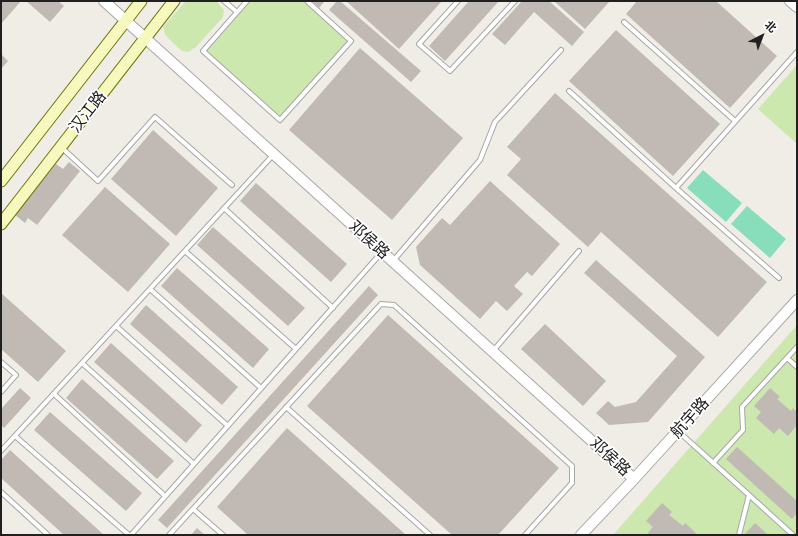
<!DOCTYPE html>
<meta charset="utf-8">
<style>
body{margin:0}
#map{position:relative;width:798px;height:536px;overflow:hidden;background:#f0ede7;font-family:"Alegreya Sans","Noto Sans SC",sans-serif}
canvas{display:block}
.frame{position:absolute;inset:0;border:2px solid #202020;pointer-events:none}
.north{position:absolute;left:742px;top:16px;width:40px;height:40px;-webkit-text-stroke:3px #fff;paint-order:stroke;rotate:42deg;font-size:11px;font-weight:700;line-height:16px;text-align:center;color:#202020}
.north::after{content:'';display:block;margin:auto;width:14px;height:18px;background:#202020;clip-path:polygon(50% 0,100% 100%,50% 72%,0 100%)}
</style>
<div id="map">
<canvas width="798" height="536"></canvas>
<div class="frame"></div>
<div class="north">北</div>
</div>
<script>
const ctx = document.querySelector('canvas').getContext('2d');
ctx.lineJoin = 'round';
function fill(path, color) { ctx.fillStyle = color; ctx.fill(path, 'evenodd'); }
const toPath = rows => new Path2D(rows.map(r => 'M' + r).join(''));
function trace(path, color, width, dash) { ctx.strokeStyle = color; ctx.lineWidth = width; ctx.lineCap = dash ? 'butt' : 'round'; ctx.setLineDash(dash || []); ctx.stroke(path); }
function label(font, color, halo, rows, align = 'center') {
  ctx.font = font + ' "Alegreya Sans","Noto Sans SC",sans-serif'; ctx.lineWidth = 3.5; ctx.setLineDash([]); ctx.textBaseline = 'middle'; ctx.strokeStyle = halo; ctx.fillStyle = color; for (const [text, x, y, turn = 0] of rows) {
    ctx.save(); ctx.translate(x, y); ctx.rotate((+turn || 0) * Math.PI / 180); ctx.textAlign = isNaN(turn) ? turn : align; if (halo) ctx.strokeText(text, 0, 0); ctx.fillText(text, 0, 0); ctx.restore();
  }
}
fill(toPath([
 [186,1,216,1,224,10,223,17,196,47,188,52,182,51,171,41,165,34,163,27],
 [247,1,307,1,351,41,280,120,203,51],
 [797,65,797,144,758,109],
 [797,325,797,535,613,535]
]), '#cce8af');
fill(toPath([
 [703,170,742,203,726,222,687,188],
 [747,206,786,239,770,258,731,224]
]), '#8db');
fill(toPath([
 [1,1,21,1,1,24],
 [26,1,58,1,64,6,50,22],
 [312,1,323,1,324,2,319,8],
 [337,1,340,1,421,71,411,82,329,10],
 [346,1,442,1,399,49],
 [469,1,499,1,445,61,429,46],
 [522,1,549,1,584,32,572,46,534,12,505,45,492,34],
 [554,1,610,1,585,29],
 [637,1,716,1,777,56,730,108,626,14],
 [616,30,720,124,673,176,569,81],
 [360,48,463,138,392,220,289,130],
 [1,54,8,61,1,69],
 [555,93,767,282,718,337,601,232,588,247,507,175,521,159,507,147],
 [153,130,218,188,176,236,111,179],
 [69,162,80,171,37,225,28,218,25,223,15,215,56,164,63,169],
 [490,181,560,244,532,276,527,272,514,286,523,294,507,311,496,301,480,319,420,265,416,247,442,218,450,225],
 [256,183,347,264,331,282,240,201],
 [105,187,170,244,128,292,62,235],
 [213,227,305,308,288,326,197,245],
 [596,260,705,357,648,422,609,425,596,413,608,401,615,407,636,402,677,356,584,273],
 [177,268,269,349,253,368,161,286],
 [369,286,378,295,167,528,158,520],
 [1,293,66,351,38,382,1,349],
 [146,305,238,387,222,405,130,324],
 [388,315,559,468,498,535,452,535,307,406],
 [545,324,606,381,583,406,521,349],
 [111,343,202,425,186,443,94,362],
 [82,379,174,461,157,479,66,398],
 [20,388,31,398,4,428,1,425,1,409],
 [770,388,780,397,777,399,791,411,793,408,797,412,797,425,788,436,779,428,774,434,756,418,761,412,754,406],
 [50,412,142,493,126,511,34,430],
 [287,428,406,535,248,535,217,507],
 [737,447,797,501,797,513,792,519,726,459],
 [10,450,104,535,64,535,1,478,1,460],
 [662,503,672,512,669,515,683,526,685,523,696,533,694,535,650,535,648,533,653,527,646,521],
 [755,523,768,535,744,535],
 [197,528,205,535,191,535]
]), '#c1b9b3');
const service = toPath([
 [224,1,237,12],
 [247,1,203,51,280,120,351,41,307,1],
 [458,1,419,44,450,71,515,1],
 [624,22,735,121],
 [569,91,676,188,797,52],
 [61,147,98,181,155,117,232,185],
 [676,188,779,278],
 [224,208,333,308],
 [185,251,296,349],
 [393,261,480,160,495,122,561,50],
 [150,289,261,388],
 [116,326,228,426],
 [493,351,579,251],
 [787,358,797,367],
 [1,362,16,375,1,392],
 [82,363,194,464],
 [54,394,165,496],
 [286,407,430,535],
 [679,432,749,495,739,535],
 [15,436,129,535],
 [1,451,274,154],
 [713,463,743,430,742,407,797,347],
 [1,492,48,535],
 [749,495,793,535],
 [193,509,223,535],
 [131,535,382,252],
 [169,535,381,304,394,305,572,466,572,483,525,535]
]);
const tertiary = toPath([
 [104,1,634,479],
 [790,1,797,7],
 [581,535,634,479,797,300]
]);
const secondary = toPath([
 [1,181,141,1],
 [1,224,174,1]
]);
trace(service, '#a7a7a7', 6);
trace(tertiary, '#a7a7a7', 12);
trace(secondary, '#6b7608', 13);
trace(service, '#fff', 4);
trace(tertiary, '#fff', 10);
trace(secondary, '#f6f8bd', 11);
label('16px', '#202020', '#fff', [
 ["汉江路",88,112,-52],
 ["邓侯路",369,240,42],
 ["航宇路",690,418,-48],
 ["邓侯路",610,457,42]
]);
</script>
